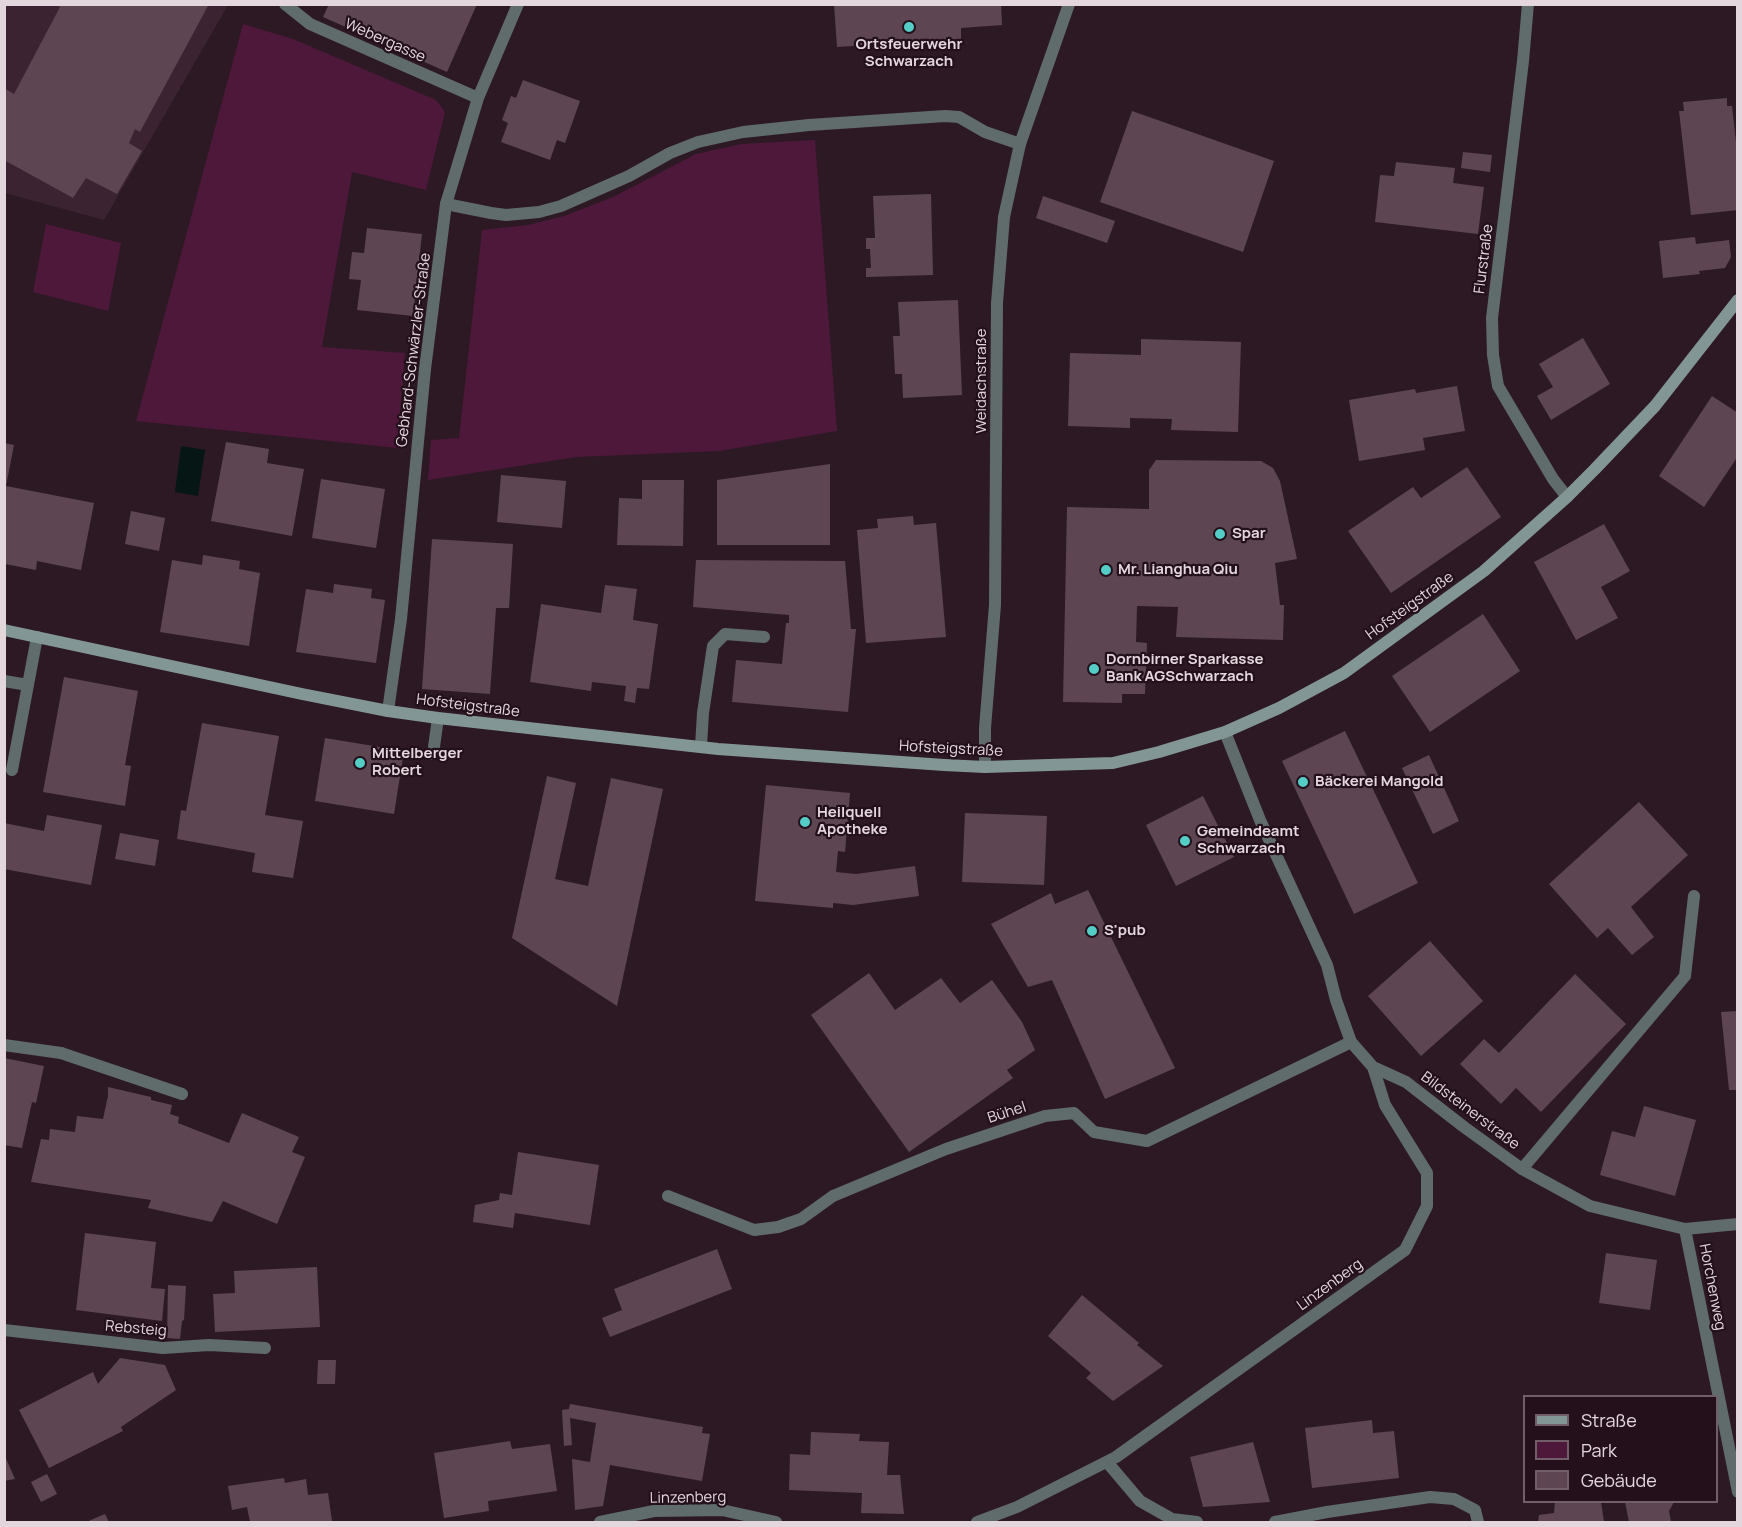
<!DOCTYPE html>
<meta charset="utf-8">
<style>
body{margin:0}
#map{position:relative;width:1742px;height:1527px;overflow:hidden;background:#2d1924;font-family:Manrope,sans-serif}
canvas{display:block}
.frame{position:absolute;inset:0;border:6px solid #e4d6dd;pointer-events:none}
.legend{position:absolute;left:1523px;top:1395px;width:195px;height:108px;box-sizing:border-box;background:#23101b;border:2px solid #705f69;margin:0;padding:8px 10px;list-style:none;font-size:18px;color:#e4d6dd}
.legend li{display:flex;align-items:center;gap:12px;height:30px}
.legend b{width:30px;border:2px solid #705f69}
</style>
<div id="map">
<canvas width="1742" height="1527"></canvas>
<div class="frame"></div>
<ul class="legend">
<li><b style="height:8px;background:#829795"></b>Straße</li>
<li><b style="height:16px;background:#4d183a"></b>Park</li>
<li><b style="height:16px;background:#5d4652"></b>Gebäude</li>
</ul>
</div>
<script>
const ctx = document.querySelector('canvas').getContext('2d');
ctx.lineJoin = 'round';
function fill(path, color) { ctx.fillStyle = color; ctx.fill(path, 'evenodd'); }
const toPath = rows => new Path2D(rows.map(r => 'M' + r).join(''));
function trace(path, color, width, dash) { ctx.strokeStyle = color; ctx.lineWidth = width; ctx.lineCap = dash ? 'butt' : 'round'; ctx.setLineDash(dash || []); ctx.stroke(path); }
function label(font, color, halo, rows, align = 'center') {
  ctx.font = font + ' Manrope,sans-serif'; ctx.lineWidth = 4.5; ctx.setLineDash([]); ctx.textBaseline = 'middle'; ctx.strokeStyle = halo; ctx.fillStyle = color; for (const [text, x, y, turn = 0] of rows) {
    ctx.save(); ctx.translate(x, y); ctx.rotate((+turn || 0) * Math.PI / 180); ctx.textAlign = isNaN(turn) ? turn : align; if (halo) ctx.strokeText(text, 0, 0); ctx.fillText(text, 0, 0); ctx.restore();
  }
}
fill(toPath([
 [4,5,228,5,104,220,5,193]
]), '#3b2332');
fill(toPath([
 [243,24,293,39,436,100,445,112,426,190,352,172,322,347,405,353,397,448,136,421],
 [815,140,837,431,719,451,577,457,428,480,431,440,459,438,482,230,528,225,564,216,613,197,696,154,741,144],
 [46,224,121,243,108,311,33,292]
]), '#4d183a');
fill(toPath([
 [181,446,205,450,198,496,175,492]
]), '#051614');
fill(toPath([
 [56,4,209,4,140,132,135,129,129,143,142,151,117,194,86,178,73,198,4,160,4,88,14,94,60,7],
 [329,4,477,4,447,72,323,17],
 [834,4,1001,4,1002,25,961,28,961,39,837,47],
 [523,80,580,101,565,143,557,140,550,160,501,142,508,123,502,120,511,96,516,98],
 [1727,98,1727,106,1732,106,1738,160,1738,210,1691,215,1679,111,1684,111,1683,102],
 [1132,111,1274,161,1243,252,1100,202],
 [1463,152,1492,155,1490,172,1461,168],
 [1396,162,1455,168,1453,183,1484,187,1478,234,1375,222,1380,175,1394,176],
 [931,194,933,275,866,277,866,268,871,268,870,249,866,249,866,238,875,238,873,196],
 [1043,196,1115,221,1107,243,1036,218],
 [367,228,422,234,413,316,357,310,361,280,349,279,352,252,364,253],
 [1695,237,1696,244,1729,240,1731,257,1725,268,1699,271,1700,274,1663,278,1659,241],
 [958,300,962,395,903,398,902,374,895,374,893,336,900,336,898,302],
 [1583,338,1610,384,1551,420,1537,396,1553,387,1539,364],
 [1141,339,1241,342,1238,432,1171,430,1172,419,1130,418,1130,428,1068,426,1070,353,1141,355],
 [1457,386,1465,431,1423,438,1425,450,1359,461,1349,400,1415,389,1416,393],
 [1712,396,1738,413,1738,456,1704,507,1659,476],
 [226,442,269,449,267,463,304,469,292,536,211,521],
 [4,443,14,445,6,486,94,503,81,570,37,561,36,570,5,564],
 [1156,460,1261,461,1273,468,1280,481,1297,559,1275,563,1280,605,1284,605,1283,640,1176,637,1178,607,1137,606,1136,642,1147,643,1145,694,1122,694,1122,703,1063,702,1067,507,1149,509,1149,470],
 [830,464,830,545,717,545,717,480],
 [1467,467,1501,517,1391,593,1348,531,1413,487,1421,498],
 [501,475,566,481,562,528,497,522],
 [321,479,385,489,376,548,312,538],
 [642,480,684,480,683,546,617,545,619,498,642,499],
 [131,511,165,518,159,551,125,544],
 [913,516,914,525,936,523,946,637,866,643,857,530,878,528,877,519],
 [1604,524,1630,571,1601,587,1618,618,1576,640,1534,562],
 [432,539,513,544,509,608,496,608,490,694,422,689],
 [203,555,240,561,239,569,260,573,249,646,160,632,172,560,202,565],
 [696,560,845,561,851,629,856,629,848,712,732,702,736,660,782,664,786,623,789,623,789,615,693,607],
 [334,584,372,589,371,598,385,600,376,663,296,652,306,589,333,593],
 [605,585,637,589,633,620,658,624,649,689,637,688,635,703,624,701,626,686,592,682,591,691,530,682,541,604,601,613],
 [1483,614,1520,671,1430,732,1392,676],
 [64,677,138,691,125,765,131,766,125,806,43,792],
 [202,723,279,736,265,815,303,821,293,878,252,872,255,853,177,839,181,810,186,811],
 [1345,731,1418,883,1354,914,1282,761],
 [325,738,404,751,394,814,315,801],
 [1429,755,1459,821,1433,834,1402,768],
 [547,776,576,783,555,879,588,886,611,778,663,789,617,1006,512,938],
 [766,785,850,793,845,852,838,851,836,872,856,874,915,866,919,896,853,905,833,903,833,908,755,901],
 [1203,796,1234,857,1176,886,1146,825],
 [1639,802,1688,855,1631,907,1654,937,1632,955,1608,928,1597,938,1549,884],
 [965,813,1047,816,1044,885,962,882],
 [47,815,102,825,91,885,4,869,4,823,44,831],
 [120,833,159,840,155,866,115,859],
 [1088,890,1175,1068,1105,1099,1052,980,1028,987,991,924,1051,893,1055,904],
 [1430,941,1483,1001,1421,1056,1368,996],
 [869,973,895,1010,941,978,960,1003,992,980,1022,1022,1035,1050,1007,1070,1013,1078,909,1152,811,1015],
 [1575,974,1626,1024,1541,1112,1516,1088,1501,1104,1460,1064,1484,1039,1499,1053],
 [1738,1011,1738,1090,1729,1090,1721,1012],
 [4,1058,44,1066,36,1103,32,1102,22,1148,4,1145],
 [108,1087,151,1097,151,1100,172,1105,170,1114,179,1117,178,1123,229,1143,242,1113,299,1137,292,1152,305,1157,277,1224,223,1201,212,1222,148,1208,151,1200,31,1182,41,1139,49,1140,50,1129,75,1132,77,1116,103,1119,108,1096],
 [1644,1106,1696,1120,1675,1196,1600,1175,1612,1131,1635,1137],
 [518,1152,599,1165,590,1225,515,1213,513,1228,473,1222,475,1205,499,1200,500,1193,512,1195],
 [85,1233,156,1242,151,1288,165,1289,162,1321,76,1310],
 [717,1249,732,1289,610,1337,602,1318,622,1310,614,1289],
 [1606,1253,1657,1260,1650,1310,1599,1303],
 [317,1267,320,1327,215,1332,213,1294,235,1293,234,1271],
 [168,1285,186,1286,184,1320,182,1321,180,1339,167,1338],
 [1082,1295,1139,1343,1137,1345,1163,1366,1113,1401,1086,1378,1091,1373,1048,1336],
 [120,1358,165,1365,176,1390,121,1427,123,1431,49,1468,19,1410,93,1372,98,1384],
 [318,1360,336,1360,335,1384,317,1384],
 [570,1404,703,1427,702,1433,710,1434,702,1481,610,1465,603,1506,575,1510,572,1459,590,1462,596,1423,570,1418,572,1445,564,1446,562,1410,569,1409],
 [1372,1420,1373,1433,1394,1431,1399,1478,1312,1488,1305,1428],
 [811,1432,860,1434,859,1441,889,1442,887,1475,900,1475,904,1514,861,1513,862,1493,789,1490,790,1454,810,1455],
 [510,1441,512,1449,550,1444,557,1491,488,1501,489,1511,444,1518,434,1453],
 [1253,1442,1270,1502,1203,1507,1190,1457],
 [4,1454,15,1479,4,1481],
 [47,1474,57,1494,41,1502,31,1482],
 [284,1478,285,1483,306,1479,308,1495,328,1493,332,1521,250,1522,247,1507,232,1510,228,1486],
 [1555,1502,1601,1502,1604,1522,1538,1522,1539,1515,1554,1513],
 [1625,1502,1674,1502,1669,1511,1671,1522,1629,1522],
 [105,1514,109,1522,86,1522]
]), '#5d4652');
trace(toPath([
 [446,204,491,213,506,215,539,212,561,206,629,176,670,153,698,142,743,132,809,125,945,116,959,117,985,132,1020,144],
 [4,681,28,685],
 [701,746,703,713,713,646,725,634,764,637],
 [433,754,438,718],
 [12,770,37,637],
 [61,1053,182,1094],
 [1522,1169,1685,976,1694,896]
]), '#5f6c6b', 12);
trace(toPath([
 [285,4,310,24,478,98],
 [1528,4,1523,61,1492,318,1493,355,1498,386,1553,479,1567,497],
 [388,711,401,619,425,369,446,204,478,98,518,4],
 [1225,732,1260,820,1327,965,1336,1000,1351,1042,1373,1067,1406,1082,1464,1127,1522,1169,1590,1206,1685,1229,1738,1224],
 [985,767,985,728,995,605,997,303,1004,217,1020,144,1069,4],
 [4,1045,61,1053],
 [668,1196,754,1230,778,1227,801,1219,833,1196,946,1149,1045,1116,1074,1113,1094,1132,1147,1141,1351,1042],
 [1685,1229,1738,1492],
 [4,1330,163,1348,209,1345,265,1348],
 [1107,1462,1140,1501,1172,1519,1197,1522],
 [600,1522,654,1511,722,1510,776,1522],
 [977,1522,1017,1507,1116,1457,1405,1250,1427,1206,1427,1173,1385,1105,1373,1067],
 [1275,1522,1327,1512,1430,1497,1454,1499,1475,1510,1478,1522]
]), '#5f6c6b', 12);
trace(toPath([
 [4,630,302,694,388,711,438,718,718,749,944,765,985,767,1113,763,1159,752,1225,732,1279,708,1344,673,1484,571,1567,497,1595,469,1655,406,1738,300]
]), '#829795', 12);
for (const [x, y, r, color] of [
 [909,27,6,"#54cdc7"],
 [1220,534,6,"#54cdc7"],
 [1106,570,6,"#54cdc7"],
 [1094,669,6,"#54cdc7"],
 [360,763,6,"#54cdc7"],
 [1303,782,6,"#54cdc7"],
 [805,822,6,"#54cdc7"],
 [1185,841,6,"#54cdc7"],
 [1092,931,6,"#54cdc7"]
]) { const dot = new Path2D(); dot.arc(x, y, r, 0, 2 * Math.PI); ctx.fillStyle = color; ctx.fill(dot); trace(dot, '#23101b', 2); }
label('15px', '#e4d6dd', '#23101b', [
 ["Webergasse",385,41,24],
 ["Flurstraße",1484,259,-83],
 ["Gebhard-Schwärzler-Straße",414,350,-83],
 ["Weidachstraße",982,381,-90],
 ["Hofsteigstraße",1410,606,-36],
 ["Hofsteigstraße",468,706,7],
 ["Hofsteigstraße",951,749,3],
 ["Bildsteinerstraße",1470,1111,37],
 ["Bühel",1007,1113,-18],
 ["Linzenberg",1330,1285,-36],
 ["Horchenweg",1712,1287,79],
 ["Rebsteig",136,1329,5],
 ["Linzenberg",688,1498,-1]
]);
label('bold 15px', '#e4d6dd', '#23101b', [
 ["Ortsfeuerwehr",909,45,"center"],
 ["Schwarzach",909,62,"center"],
 ["Spar",1232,534],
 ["Mr. Lianghua Qiu",1118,570],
 ["Dornbirner Sparkasse",1106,660],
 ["Bank AGSchwarzach",1106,677],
 ["Mittelberger",372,754],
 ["Robert",372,771],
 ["Bäckerei Mangold",1315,782],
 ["Heilquell",817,813],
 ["Apotheke",817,830],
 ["Gemeindeamt",1197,832],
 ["Schwarzach",1197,849],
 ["S'pub",1104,931]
], 'left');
</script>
